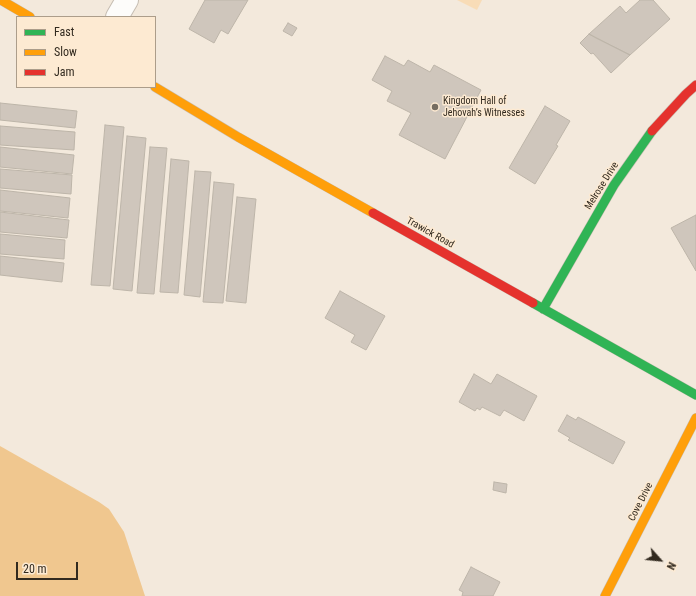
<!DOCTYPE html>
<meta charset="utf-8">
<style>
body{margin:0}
#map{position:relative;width:696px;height:596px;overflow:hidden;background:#f3e9dc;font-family:"Roboto Condensed",sans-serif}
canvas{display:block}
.legend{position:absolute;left:16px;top:16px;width:140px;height:72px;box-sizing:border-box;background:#fdead2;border:1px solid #ac9d8a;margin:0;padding:5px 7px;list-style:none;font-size:12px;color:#322a1f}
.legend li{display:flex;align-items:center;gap:8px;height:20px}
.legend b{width:20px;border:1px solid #ac9d8a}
.north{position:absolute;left:640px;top:540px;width:40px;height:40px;-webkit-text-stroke:3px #fdead2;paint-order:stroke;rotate:117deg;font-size:11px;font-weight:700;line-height:16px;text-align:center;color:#322a1f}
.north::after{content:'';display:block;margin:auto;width:14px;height:18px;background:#322a1f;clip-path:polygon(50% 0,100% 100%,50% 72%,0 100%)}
.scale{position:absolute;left:16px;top:562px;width:62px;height:18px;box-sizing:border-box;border:2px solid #322a1f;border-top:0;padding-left:5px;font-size:12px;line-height:14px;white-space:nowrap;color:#322a1f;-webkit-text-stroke:3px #fdead2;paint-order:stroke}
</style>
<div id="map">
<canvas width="696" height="596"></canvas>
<ul class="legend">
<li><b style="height:5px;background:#30b455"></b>Fast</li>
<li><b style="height:5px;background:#ff9f0a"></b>Slow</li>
<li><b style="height:5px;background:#e5322d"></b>Jam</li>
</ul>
<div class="north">N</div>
<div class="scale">20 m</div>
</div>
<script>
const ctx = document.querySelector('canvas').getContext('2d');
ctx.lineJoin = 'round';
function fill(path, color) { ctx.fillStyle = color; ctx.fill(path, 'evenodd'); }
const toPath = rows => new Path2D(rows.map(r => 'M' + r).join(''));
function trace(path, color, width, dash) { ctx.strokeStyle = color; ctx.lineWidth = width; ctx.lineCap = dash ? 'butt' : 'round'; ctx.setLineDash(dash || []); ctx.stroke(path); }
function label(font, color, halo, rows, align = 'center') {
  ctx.font = font + ' "Roboto Condensed",sans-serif'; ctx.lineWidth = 3; ctx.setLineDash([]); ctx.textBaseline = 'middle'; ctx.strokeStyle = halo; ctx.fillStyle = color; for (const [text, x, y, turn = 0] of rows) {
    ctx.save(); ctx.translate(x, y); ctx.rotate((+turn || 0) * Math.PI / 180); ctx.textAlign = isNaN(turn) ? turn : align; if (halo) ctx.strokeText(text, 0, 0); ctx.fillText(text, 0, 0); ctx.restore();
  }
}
fill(toPath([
 [457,0,482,0,477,10]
]), '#f8dcb7');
fill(toPath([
 [0,446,99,502,109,509,124,532,145,596,0,596]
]), '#f0c78f');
const building = toPath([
 [205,0,248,0,228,34,221,30,214,43,189,29,205,0],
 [640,0,653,0,670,19,630,55,589,34,620,6,626,13,640,0],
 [288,23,297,28,292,36,283,31,288,23],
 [589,34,596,38,630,55,611,73,593,53,591,54,580,43,589,34],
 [385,56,404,66,408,60,430,72,434,65,481,90,445,159,399,135,411,113,387,101,392,91,372,80,385,56],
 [0,103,77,111,75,128,0,120,0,103],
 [545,106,570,121,556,145,558,146,535,184,509,168,545,106],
 [105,125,124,127,110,286,91,285,105,125],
 [0,126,75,132,74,150,0,145,0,126],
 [127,136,146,138,132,291,113,289,127,136],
 [0,147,74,155,72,174,0,167,0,147],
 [150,147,167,148,154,294,137,293,150,147],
 [171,159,189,161,178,293,160,292,171,159],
 [0,169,72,175,71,194,0,188,0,169],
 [195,171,211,172,200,297,184,295,195,171],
 [214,182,234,184,223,303,203,302,214,182],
 [0,190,70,198,68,218,0,211,0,190],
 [237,197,256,199,246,303,226,301,237,197],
 [0,212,69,220,67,238,0,232,0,212],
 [696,215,696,271,671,228,696,215],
 [0,234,65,240,64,259,0,254,0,234],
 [0,256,64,263,62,282,0,275,0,256],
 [340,291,385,316,366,350,351,342,355,335,325,318,340,291],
 [474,374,491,384,497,374,537,396,524,421,504,410,500,416,482,407,480,410,477,408,475,411,459,402,474,374],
 [567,415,576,420,578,417,625,442,613,464,568,440,570,438,558,431,567,415],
 [494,482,507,484,506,493,493,490,494,482],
 [471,567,500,582,493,596,462,596,463,592,459,590,471,567]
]);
fill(building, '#cfc6bc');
trace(building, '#bdb5a9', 1);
const street = toPath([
 [117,17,127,0]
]);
const fast = toPath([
 [533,303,696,395],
 [543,309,614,185,652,131]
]);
const slow = toPath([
 [1,0,30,17],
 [155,87,238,137,373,213],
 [605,596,696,418]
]);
const jam = toPath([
 [652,131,686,94,696,85],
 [373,213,533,303]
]);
trace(street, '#c6bdb2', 24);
trace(fast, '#c6bdb2', 10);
trace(slow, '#c6bdb2', 10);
trace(jam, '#c6bdb2', 10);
trace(street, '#fdfcfa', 22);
trace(fast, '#30b455', 9);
trace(slow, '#ff9f0a', 9);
trace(jam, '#e5322d', 9);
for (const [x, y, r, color] of [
 [435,107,4,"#766d61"]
]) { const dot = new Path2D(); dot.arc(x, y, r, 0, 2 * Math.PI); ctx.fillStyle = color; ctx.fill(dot); trace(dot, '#fdead2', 1.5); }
label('10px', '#322a1f', '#fdead2', [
 ["Kingdom Hall of",443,101],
 ["Jehovah’s Witnesses",443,113]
], 'left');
label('10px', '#322a1f', '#fdead2', [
 ["Melrose Drive",602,186,-58],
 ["Trawick Road",430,233,29],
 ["Cove Drive",641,502,-63]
]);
</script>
